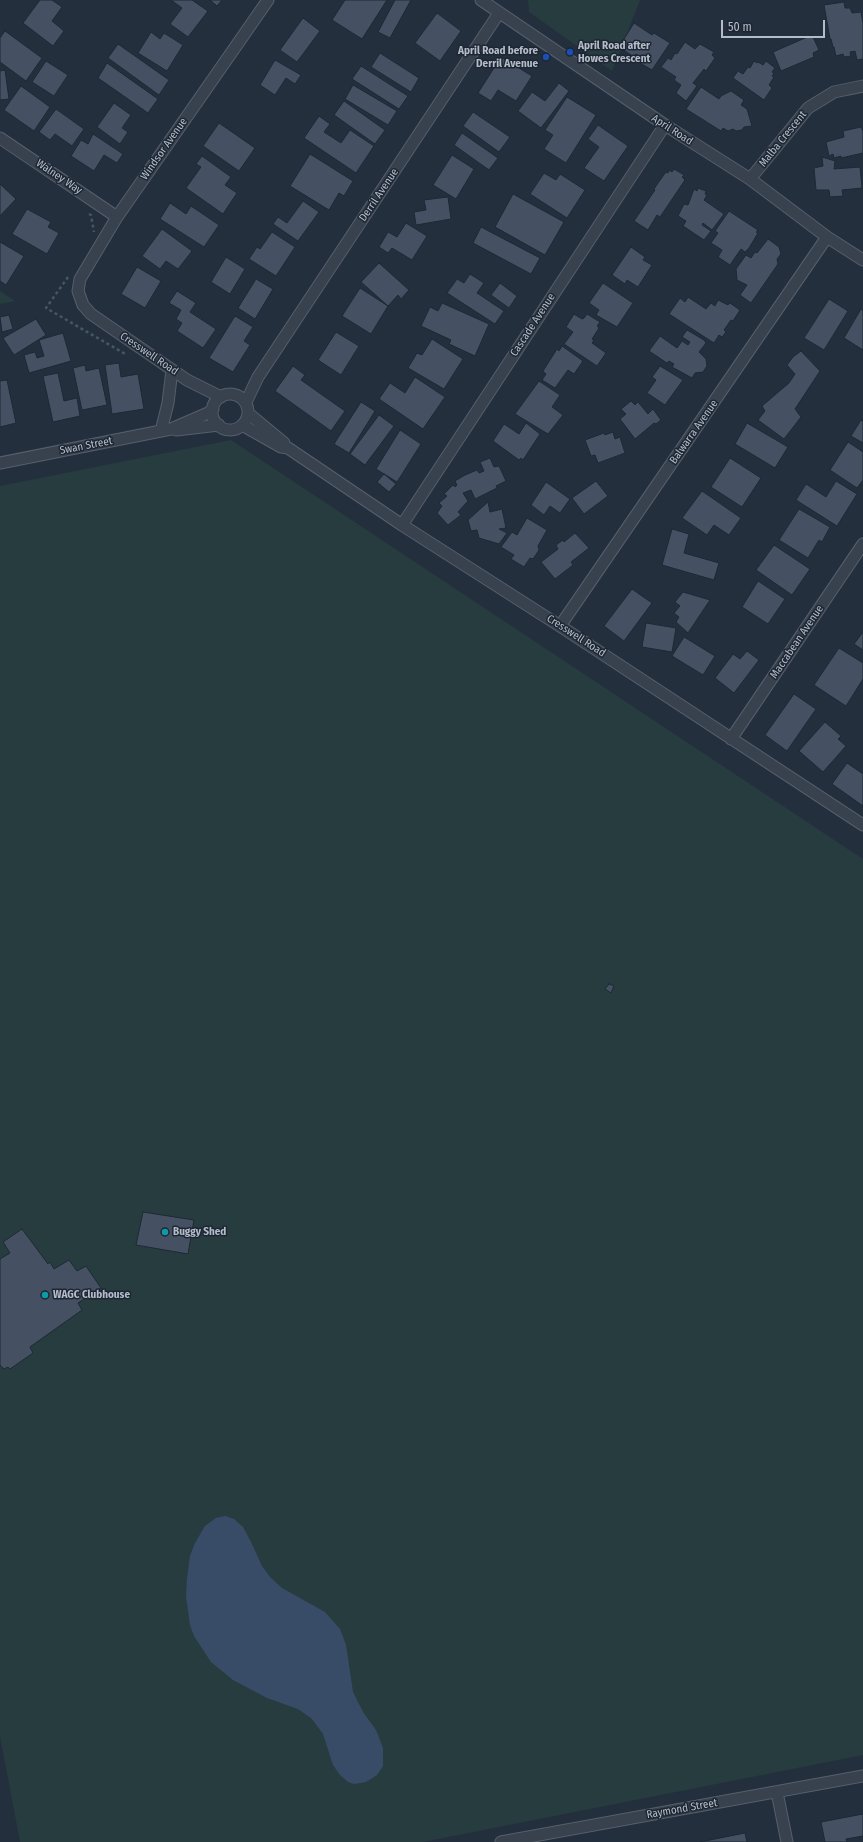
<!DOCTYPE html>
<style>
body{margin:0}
#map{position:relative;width:863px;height:1842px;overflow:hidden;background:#242f3e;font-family:"Fira Sans Condensed",sans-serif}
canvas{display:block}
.scale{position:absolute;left:721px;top:20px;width:104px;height:18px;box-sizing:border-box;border:2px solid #b4bcc9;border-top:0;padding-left:5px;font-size:12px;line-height:14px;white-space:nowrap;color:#b4bcc9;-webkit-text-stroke:3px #1d2633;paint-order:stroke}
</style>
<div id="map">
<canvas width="863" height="1842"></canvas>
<div class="scale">50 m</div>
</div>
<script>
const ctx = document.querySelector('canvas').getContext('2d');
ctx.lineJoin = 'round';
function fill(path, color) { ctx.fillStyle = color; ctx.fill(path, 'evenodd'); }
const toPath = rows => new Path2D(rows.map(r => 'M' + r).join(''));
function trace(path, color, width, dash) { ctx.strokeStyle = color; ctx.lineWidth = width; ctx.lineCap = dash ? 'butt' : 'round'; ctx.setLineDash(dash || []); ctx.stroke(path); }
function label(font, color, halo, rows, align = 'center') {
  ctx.font = font + ' "Fira Sans Condensed",sans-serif'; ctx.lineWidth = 3; ctx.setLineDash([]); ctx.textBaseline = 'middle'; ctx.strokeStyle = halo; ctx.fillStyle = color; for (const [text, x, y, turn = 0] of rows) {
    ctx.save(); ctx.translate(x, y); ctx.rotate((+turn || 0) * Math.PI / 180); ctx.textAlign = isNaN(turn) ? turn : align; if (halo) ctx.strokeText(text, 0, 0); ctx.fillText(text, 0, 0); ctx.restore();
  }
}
fill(toPath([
 [528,0,640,0,612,71,529,12],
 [0,291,15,301,0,304],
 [231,440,863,859,863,1755,423,1842,20,1842,0,1736,0,486]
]), '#263c3f');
fill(toPath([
 [225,1516,234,1519,243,1527,251,1542,262,1566,270,1577,282,1588,325,1612,340,1629,346,1645,353,1692,363,1712,376,1730,383,1748,383,1766,377,1775,366,1782,354,1784,348,1782,340,1775,333,1765,323,1734,312,1719,298,1709,267,1698,233,1680,211,1662,194,1636,190,1625,186,1597,187,1578,190,1556,195,1543,205,1526,216,1518]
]), '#394c67');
const building = toPath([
 [40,0,52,0,62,7,52,21,64,31,53,46,23,23,40,0],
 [171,0,192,0,208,11,188,37,170,24,182,8,171,0],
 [210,0,222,0,217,6,210,0],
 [345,0,387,0,362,39,332,20,345,0],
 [395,0,411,0,390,38,378,32,395,0],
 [844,2,845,8,850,8,852,13,861,12,863,23,863,59,857,60,855,51,850,52,851,56,844,57,843,54,836,56,834,47,833,47,831,39,830,39,824,5,844,2],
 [437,13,461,31,440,61,415,43,437,13],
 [303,18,320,31,297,62,280,50,303,18],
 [634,23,652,35,654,33,670,43,652,70,640,63,643,59,636,54,634,57,619,47,634,23],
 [5,31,42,58,26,81,0,62,0,38,5,31],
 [151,32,160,39,164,33,183,45,167,71,138,53,151,32],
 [812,35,819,50,813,53,814,57,781,71,773,52,812,35],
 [685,42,695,49,700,44,714,52,712,55,715,58,706,71,704,69,693,83,697,86,686,101,676,93,681,85,674,80,676,77,661,67,668,58,671,60,675,53,677,54,685,42],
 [118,44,169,80,159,95,108,58,118,44],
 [380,53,419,78,411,92,371,67,380,53],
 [501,57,532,76,516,101,498,90,491,101,478,93,501,57],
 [275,60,301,75,295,84,286,78,275,95,260,85,275,60],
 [46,61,68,75,54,96,32,82,46,61],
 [754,61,757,63,758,62,763,65,766,61,775,68,772,72,774,73,772,76,774,77,769,85,772,88,764,100,733,78,738,71,743,74,748,67,750,68,754,61],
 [107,63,158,99,148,113,98,78,107,63],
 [361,66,408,96,399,109,352,79,361,66],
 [5,70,9,99,0,100,0,71,5,70],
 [559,83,569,91,541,128,518,111,532,92,545,101,559,83],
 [353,85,397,111,388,125,345,99,353,85],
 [21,86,50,107,34,131,4,110,21,86],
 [701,87,719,99,721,96,731,91,744,100,741,105,747,109,752,126,744,127,742,130,736,131,733,129,728,131,723,128,721,131,686,109,701,87],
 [567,97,596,115,566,163,544,149,553,135,545,130,567,97],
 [344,101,385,130,375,144,334,115,344,101],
 [114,103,131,115,122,128,128,132,120,144,97,127,114,103],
 [56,109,84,129,72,146,55,134,50,140,39,132,56,109],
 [473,112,510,137,499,152,463,126,473,112],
 [319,116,330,124,324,132,341,143,350,130,374,146,356,173,304,138,319,116],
 [219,123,255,148,239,171,203,146,219,123],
 [598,125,628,146,604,181,584,168,599,147,588,139,598,125],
 [861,127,863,131,863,153,841,158,841,156,834,158,833,154,829,156,826,142,844,137,843,131,861,127],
 [462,133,498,158,489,170,454,145,462,133],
 [93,134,123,154,117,163,104,155,94,171,71,156,81,140,88,144,93,134],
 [310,154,353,181,344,196,339,193,329,210,290,186,310,154],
 [452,155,474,169,456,199,433,185,452,155],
 [202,156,231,177,225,185,237,193,223,214,186,188,201,167,196,164,202,156],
 [822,157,835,161,834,169,860,167,862,188,842,190,843,196,830,197,829,190,816,190,814,168,823,166,822,157],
 [674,169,684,175,682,177,685,180,660,217,657,215,648,230,634,221,655,190,654,189,658,183,666,172,668,173,669,170,672,172,674,169],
 [544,173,556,180,560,174,585,190,567,218,530,194,544,173],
 [0,184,16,199,0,216,0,184],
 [698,188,706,191,705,194,707,195,704,200,724,214,712,230,703,223,702,225,711,231,704,240,683,226,686,221,678,216,684,204,688,205,694,189,697,191,698,188],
 [513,194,564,222,545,255,495,227,513,194],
 [448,197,451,219,416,225,414,212,426,210,424,200,448,197],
 [303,201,319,212,298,241,273,224,278,217,287,223,303,201],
 [170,203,186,214,191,206,219,225,204,247,160,219,170,203],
 [27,209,51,222,48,227,59,233,47,254,12,234,27,209],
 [729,211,758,230,756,232,758,233,749,248,745,252,741,249,730,265,718,257,722,250,711,243,718,233,715,231,729,211],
 [406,223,427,236,412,260,392,248,388,253,379,247,388,232,397,237,406,223],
 [481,227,540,258,531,274,473,243,481,227],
 [162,229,192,251,178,269,166,261,160,269,142,256,162,229],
 [272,232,295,247,276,276,249,259,257,247,260,249,272,232],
 [768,239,779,247,781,254,777,259,778,264,751,303,740,295,747,285,737,280,736,269,746,255,751,258,755,252,757,253,768,239],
 [0,242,24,256,6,285,0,281,0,242],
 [631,247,645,257,643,260,652,265,638,287,627,280,625,284,612,275,631,247],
 [226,257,245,269,230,294,211,282,226,257],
 [379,263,409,290,401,299,398,295,388,306,361,282,379,263],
 [137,267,161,281,145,308,121,294,137,267],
 [470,274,484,283,477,293,504,311,495,324,447,293,457,279,464,283,470,274],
 [256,279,273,289,255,319,238,308,256,279],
 [500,283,517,296,509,308,491,295,500,283],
 [603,283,633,303,617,327,596,315,599,310,589,303,603,283],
 [360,288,388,306,371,334,342,316,360,288],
 [177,291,196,303,190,312,216,329,203,348,177,331,182,323,176,319,181,310,169,303,177,291],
 [688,297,706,309,711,303,715,306,718,300,728,305,730,303,740,310,733,321,731,320,724,330,726,332,722,337,719,335,714,343,669,314,680,298,685,302,688,297],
 [829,299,848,311,824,350,804,338,829,299],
 [442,303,489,324,475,356,449,344,451,340,421,326,430,307,438,311,442,303],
 [861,309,863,310,863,350,844,338,861,309],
 [574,314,582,319,584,318,587,314,600,322,597,326,599,328,592,339,594,340,592,343,606,353,597,366,564,344,573,332,566,327,574,314],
 [9,315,13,329,2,332,0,317,9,315],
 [235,316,253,327,244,341,250,345,233,372,209,358,235,316],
 [36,319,46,335,14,355,3,338,36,319],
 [687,330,704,340,706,343,699,352,706,359,707,366,703,372,695,373,692,378,672,367,674,364,669,361,667,363,649,351,660,336,677,348,682,341,688,345,690,342,682,337,687,330],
 [336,332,359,346,341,375,318,360,336,332],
 [63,333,71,361,29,373,24,355,35,352,37,358,44,356,39,340,63,333],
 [432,339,463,359,444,389,408,368,417,353,422,355,432,339],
 [562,346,583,361,574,374,568,370,555,388,542,380,546,374,543,371,557,349,559,351,562,346],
 [801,351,820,371,795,409,801,417,784,439,758,420,765,411,762,406,789,383,795,374,787,365,793,357,801,351],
 [119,363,121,377,138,374,144,409,112,414,105,365,119,363],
 [85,365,86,371,99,368,107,405,82,410,73,368,85,365],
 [293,366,305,375,301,380,345,411,331,431,275,391,293,366],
 [660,366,683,380,665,405,647,393,656,380,652,377,660,366],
 [58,373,64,401,77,398,80,416,53,422,43,376,58,373],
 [415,377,445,397,423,429,379,399,390,383,405,393,415,377],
 [7,380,16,423,0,427,0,381,7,380],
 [539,381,560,395,552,407,563,415,548,434,515,414,539,381],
 [631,401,635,405,638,402,648,414,653,409,661,420,656,424,654,423,635,439,620,419,626,414,621,409,631,401],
 [361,402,375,411,349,453,334,444,361,402],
 [379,415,394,426,365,465,350,454,379,415],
 [861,420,863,422,863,443,851,436,861,420],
 [526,423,540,434,523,460,521,458,519,460,493,441,504,424,519,434,526,423],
 [747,423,788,447,775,468,735,444,747,423],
 [400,430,421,444,397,482,376,469,400,430],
 [613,432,615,439,620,437,625,453,598,463,595,455,591,456,585,440,604,433,605,435,613,432],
 [848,442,863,452,863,480,857,488,830,470,848,442],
 [490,458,494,467,499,466,506,481,496,486,497,488,475,499,471,490,463,493,468,501,458,512,461,515,448,525,437,513,442,506,439,503,447,496,444,494,453,485,455,487,457,485,455,481,465,475,477,470,479,473,484,471,480,462,490,458],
 [730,458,761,478,742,507,711,487,730,458],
 [384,474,396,484,389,492,377,482,384,474],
 [596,481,608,496,584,514,572,498,596,481],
 [836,481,857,494,837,526,796,500,806,484,826,497,836,481],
 [546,482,570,499,560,513,550,506,544,515,531,505,546,482],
 [702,491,741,518,729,535,714,525,707,535,682,518,702,491],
 [488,502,490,512,502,509,506,528,499,529,507,533,499,544,479,538,477,530,471,531,468,520,488,502],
 [799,509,830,527,822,542,819,540,808,558,779,540,799,509],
 [527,518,547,530,538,546,539,550,533,559,530,558,524,567,511,559,514,555,501,547,512,532,517,535,527,518],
 [672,529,689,534,684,553,719,563,714,580,662,565,672,529],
 [575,533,589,548,571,562,573,565,555,579,541,562,558,549,556,545,563,540,564,542,575,533],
 [774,545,810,569,792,595,756,570,774,545],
 [758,581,785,599,768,624,742,607,758,581],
 [632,589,652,603,624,641,604,626,632,589],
 [683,592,710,600,688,633,676,622,679,617,674,613,680,606,675,602,683,592],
 [646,623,676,628,672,652,642,647,646,623],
 [863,632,863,650,854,644,863,632],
 [684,637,715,656,703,675,672,656,684,637],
 [839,648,863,663,863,679,846,706,814,685,839,648],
 [747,651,759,660,734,693,715,678,733,654,740,659,747,651],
 [794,694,816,709,787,751,765,735,794,694],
 [825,722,841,736,838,739,846,746,823,772,799,751,825,722],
 [847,763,863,774,863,806,832,784,847,763],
 [609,984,614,986,611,993,605,989,609,984],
 [143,1212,194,1220,188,1254,136,1245,143,1212],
 [22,1229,48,1264,50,1262,54,1269,69,1260,77,1271,86,1266,101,1288,78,1303,82,1310,30,1347,33,1353,10,1369,8,1367,4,1369,0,1365,0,1259,10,1253,3,1242,22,1229],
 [863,1814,863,1836,846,1839,847,1842,825,1842,821,1822,863,1814],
 [745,1833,747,1842,700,1842,745,1833]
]);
fill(building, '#455162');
trace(building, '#1f2835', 1);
const street = toPath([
 [481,0,665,125,750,179,827,237,863,260],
 [0,138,117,217],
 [750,179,808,108,834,92,863,86],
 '212 412a18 18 0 1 1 36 0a18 18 0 1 1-36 0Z',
 [221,397,187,380,91,314,83,305,78,291,80,279,117,217,268,0],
 [246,402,258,377,499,13],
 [248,413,284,443],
 [242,425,281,447,288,448,402,525,560,626,863,825],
 [176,430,219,425],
 [161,431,168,403,172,370],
 [0,463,171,429,208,413,213,409],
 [402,525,665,125],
 [560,626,827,237],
 [731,739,863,544],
 [777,1792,787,1842],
 [501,1842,863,1776]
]);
trace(street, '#565f6c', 13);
trace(toPath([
 [89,214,91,215,94,232],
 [68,277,46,308,127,355]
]), '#44595c', 2.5, [3, 3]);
trace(street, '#38414e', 11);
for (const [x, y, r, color] of [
 [570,52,4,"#1a4fb4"],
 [546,57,4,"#1a4fb4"],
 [165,1232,4,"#0f9aa8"],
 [45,1295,4,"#0f9aa8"]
]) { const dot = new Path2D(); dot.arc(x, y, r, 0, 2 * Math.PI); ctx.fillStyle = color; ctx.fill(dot); trace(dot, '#1d2633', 1.5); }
label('bold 11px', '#b4bcc9', '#1d2633', [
 ["April Road after",578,46],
 ["Howes Crescent",578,59],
 ["April Road before",538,51,"right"],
 ["Derril Avenue",538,64,"right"],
 ["Buggy Shed",173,1232],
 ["WAGC Clubhouse",53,1295]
], 'left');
label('11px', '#b4bcc9', '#1d2633', [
 ["April Road",672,130,33],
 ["Malba Crescent",783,139,-51],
 ["Windsor Avenue",164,149,-55],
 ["Walney Way",59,177,34],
 ["Derril Avenue",379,195,-56],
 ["Cascade Avenue",533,325,-57],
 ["Cresswell Road",149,354,34],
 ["Balwarra Avenue",694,432,-55],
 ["Swan Street",86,446,-11],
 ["Cresswell Road",576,636,33],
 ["Maccabean Avenue",797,642,-56],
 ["Raymond Street",682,1809,-10]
]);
</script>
